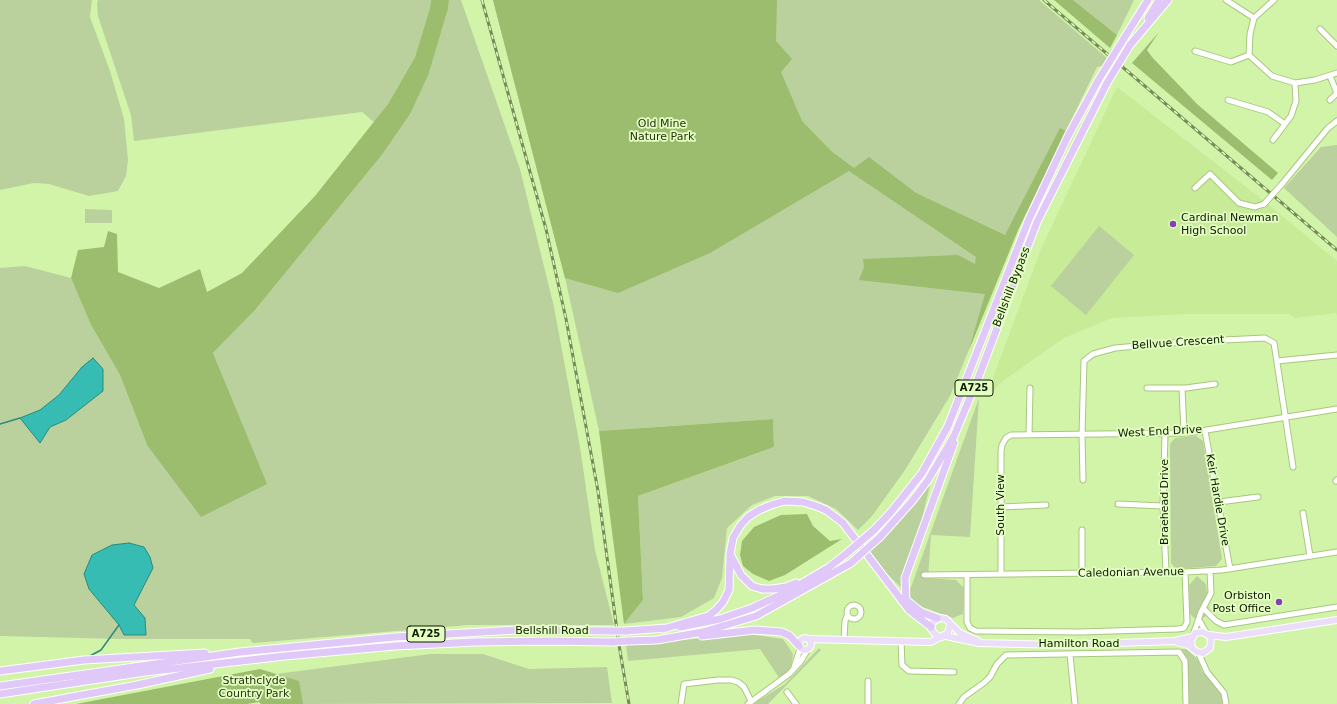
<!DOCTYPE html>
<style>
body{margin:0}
canvas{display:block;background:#d2f4a8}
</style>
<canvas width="1337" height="704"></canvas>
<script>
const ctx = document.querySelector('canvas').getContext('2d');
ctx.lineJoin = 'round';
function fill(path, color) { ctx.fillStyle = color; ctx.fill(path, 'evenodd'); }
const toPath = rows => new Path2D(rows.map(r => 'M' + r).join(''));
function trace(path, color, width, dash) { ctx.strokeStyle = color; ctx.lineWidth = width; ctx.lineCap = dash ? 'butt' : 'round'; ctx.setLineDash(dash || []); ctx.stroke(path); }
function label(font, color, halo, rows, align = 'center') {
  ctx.font = font + ' "DejaVu Sans",sans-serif'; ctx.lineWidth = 3.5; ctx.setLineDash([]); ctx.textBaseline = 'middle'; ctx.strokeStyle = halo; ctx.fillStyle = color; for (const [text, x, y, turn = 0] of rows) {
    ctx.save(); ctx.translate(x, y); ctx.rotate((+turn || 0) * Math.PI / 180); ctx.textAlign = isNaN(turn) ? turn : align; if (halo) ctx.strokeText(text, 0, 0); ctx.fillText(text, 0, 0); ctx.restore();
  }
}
fill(toPath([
 [1117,87,1263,200,1337,261,1337,316,1336,313,1295,318,1289,314,1186,314,1112,318,1064,338,1003,381,985,399,1041,249]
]), '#c7eb97');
fill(toPath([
 [0,0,92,0,90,17,110,71,124,119,128,160,126,176,118,191,89,196,49,184,34,183,0,190],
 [98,0,431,0,430,8,415,57,388,104,374,122,362,112,134,141,131,115,98,16,97,3],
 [449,0,461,0,520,169,554,307,580,447,595,550,614,625,468,625,253,643,250,639,119,639,0,636,0,268,25,266,71,278,91,325,120,375,147,445,266,484,213,353,255,310,381,156,429,73,448,9],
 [493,0,1039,0,1107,58,1103,66,1097,67,1018,230,950,396,905,470,872,516,858,530,836,509,808,496,775,496,752,505,727,528,722,578,714,598,681,617,624,624,643,600,638,496,774,447,773,419,599,431,565,278],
 [1073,0,1134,0,1117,35],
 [1337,145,1337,237,1284,188,1321,147],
 [85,209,112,210,112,223,85,223],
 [1099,226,1134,255,1086,315,1051,286],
 [979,398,970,537,931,535,928,578,956,580,964,588,963,614,953,618,906,601],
 [1196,436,1203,441,1222,559,1216,566,1176,569,1171,563,1171,559,1170,444,1175,438],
 [930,485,905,591,865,553],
 [1197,576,1206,584,1209,610,1205,617,1195,619,1190,614,1189,585],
 [748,634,783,639,793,654,791,668,780,679,760,649,628,661,626,645],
 [819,648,821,650,768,704,753,704,785,684],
 [1181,649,1187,649,1198,660,1202,671,1215,685,1221,694,1223,704,1189,704,1185,655],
 [431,654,483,654,529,669,607,667,612,703,293,704,268,675]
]), '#bad19e');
fill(toPath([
 [431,0,449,0,448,9,429,73,410,114,381,156,255,310,213,353,267,484,201,517,147,445,120,375,91,325,71,278,78,250,104,247,108,231,117,234,118,272,159,288,200,269,207,292,242,273,315,196,388,104,415,57,430,8],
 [493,0,777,0,776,41,792,59,781,72,802,121,831,151,854,168,869,157,916,193,1005,235,1060,128,1066,131,1018,230,969,350,985,294,859,280,864,267,863,259,958,255,975,264,976,257,849,171,710,253,618,293,565,278],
 [1054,0,1073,0,1117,35,1110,48],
 [1159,32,1147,50,1152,57,1197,104,1278,173,1272,180,1132,63],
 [773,419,774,447,638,496,643,600,624,624,599,431],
 [807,514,813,526,830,541,842,539,785,575,769,581,753,574,743,566,740,555,742,541,754,527,781,515],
 [260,669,299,681,303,704,261,704,259,702,247,704,76,704]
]), '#9bbd6d');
const water = toPath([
 [93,358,103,369,103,391,66,420,50,427,40,443,20,418,40,410,59,395,82,367,93,358],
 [129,543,144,547,150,557,153,568,134,605,145,618,146,635,124,635,119,625,89,589,84,574,92,555,112,545,129,543]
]);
fill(water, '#36bcb2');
trace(water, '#2a8b7d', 1);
trace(toPath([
 [0,424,20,418],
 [88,657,101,650,119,625]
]), '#2a8b7d', 1.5);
const minor = toPath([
 [1226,0,1254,18],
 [1274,0,1254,18,1250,34,1249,55,1272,76,1295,83,1315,80,1337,73],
 [1320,29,1337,46],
 [1195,51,1231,62,1249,55],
 [1330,76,1337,93,1330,100],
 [1228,100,1268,112,1285,124],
 [1273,140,1291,116,1296,101,1295,83],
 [1282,184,1328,128,1337,121],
 [1195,188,1210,174,1239,203,1255,207,1264,204],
 [1277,361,1337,355],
 [1147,388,1186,388,1215,384],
 [1182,388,1184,433],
 [1205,431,1230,569],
 [1165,434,1163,506,1166,571],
 [1029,435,1030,388],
 [1083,480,1082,435,1084,361,1093,354,1115,348,1183,342,1265,338,1274,343,1293,467],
 [1336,481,1337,480],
 [1219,502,1258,497],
 [1118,504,1163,506],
 [1001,507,1046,505],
 [1303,513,1310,556],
 [1001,574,1001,451,1002,445,1006,438,1011,435,1188,433,1337,409],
 [1082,574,1082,530],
 [924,575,1185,572,1222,570,1337,552],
 [967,575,967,622,970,628,976,631,1080,632,1178,629,1184,628,1187,622,1185,572],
 '847 612a7 7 0 1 1 14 0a7 7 0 1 1-14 0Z',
 [1203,608,1216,621,1224,625,1337,607],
 [1199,620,1207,634],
 [1193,635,1201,612,1211,593,1210,571],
 [844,639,845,621,847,616],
 [901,641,902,665,909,671,954,672],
 [1198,652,1207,672,1224,693,1226,704],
 [1070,655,1075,704],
 [794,667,800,649],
 [787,692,796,704],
 [681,704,684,684,718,680,731,680,738,682,744,687,751,701],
 [748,704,789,674,801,661,808,649],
 [868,704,868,681],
 [959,704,964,697,985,682,990,677,997,664,1006,655,1179,652,1185,661,1186,704]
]);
const major = toPath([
 [1209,635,1226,637,1337,620],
 [946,636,979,643,1063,645,1175,641,1192,637],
 [942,637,936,635,931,629,933,622,940,618,946,619,960,633,978,641],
 '799 644a6 6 0 1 1 12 0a6 6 0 1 1-12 0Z',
 [808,639,931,642,948,633,950,624],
 [1177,642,1188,645,1197,652,1203,653,1210,648,1211,637,1203,632,1195,633,1191,641,1192,648]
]);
const highway = toPath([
 [1148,18,1159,0],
 [1123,40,1148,0],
 [1130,45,1168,0],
 [874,530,891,512,922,473,948,426,1029,219,1068,136,1099,79],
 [880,537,913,500,928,480,954,436,979,376,1037,222,1107,83],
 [731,556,741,575,752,586,762,589,773,589,786,587,796,583],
 [905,599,921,612,937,618],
 [906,601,905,578,954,443],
 [680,627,720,619,752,608,787,592,828,568,846,554],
 [663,629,708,616,716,610,723,602,729,590,730,554,733,538,740,526,748,517,759,510,771,505,785,501,803,502,816,506,826,510,843,523,909,610,931,627],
 [625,631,667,628],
 [702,636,755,630,782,632,790,636,799,646],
 [628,641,657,640,703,632,756,616,851,563],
 [0,671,84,660,205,653],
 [0,686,240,652,395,637,517,630,613,631],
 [0,694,145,672,285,656,395,646,475,642,548,641,614,642],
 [34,704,137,685,210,669]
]);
trace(minor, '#a8c87d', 7);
trace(major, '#fff', 8);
trace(highway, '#fff', 9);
trace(minor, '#fff', 5);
trace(major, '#ecdefb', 6);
trace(highway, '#e0c8f8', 7);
const rail = toPath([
 [482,0,546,229,566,319,598,491,619,645,629,704],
 [1044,0,1337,250]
]);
trace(rail, '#758c58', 3);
trace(rail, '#e3ffc2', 1.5, [4.5]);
const minorBridge = toPath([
 [1264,204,1282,184]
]);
const highwayBridge = toPath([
 [1099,79,1123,40],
 [1107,83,1130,45],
 [846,554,874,530],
 [851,563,880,537],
 [613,631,625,631],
 [614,642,628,641]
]);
trace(minorBridge, '#a8c87d', 7, []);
trace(highwayBridge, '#fff', 9, []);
trace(minorBridge, '#fff', 5);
trace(highwayBridge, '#e0c8f8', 7);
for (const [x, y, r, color] of [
 [1173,224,4,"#8240b4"],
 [1279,602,4,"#8240b4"]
]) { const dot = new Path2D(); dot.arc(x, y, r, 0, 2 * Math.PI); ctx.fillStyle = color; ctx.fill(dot); trace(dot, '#e3ffc2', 1.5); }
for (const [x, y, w] of [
 [974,388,38],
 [426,634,38]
]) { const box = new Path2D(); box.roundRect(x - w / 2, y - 8, w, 16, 3); ctx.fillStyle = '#e3ffc2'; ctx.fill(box); trace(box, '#0f1a00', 1); }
label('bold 10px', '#0f1a00', null, [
 ["A725",974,388],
 ["A725",426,634]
]);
label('11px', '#253210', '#e3ffc2', [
 ["Old Mine",662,124],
 ["Nature Park",662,137],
 ["Strathclyde",254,681],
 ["Country Park",254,694]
]);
label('11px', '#0f1a00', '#e3ffc2', [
 ["Cardinal Newman",1181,218],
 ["High School",1181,231],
 ["Orbiston",1271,596,"right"],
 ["Post Office",1271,609,"right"]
], 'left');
label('11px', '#0f1a00', '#e3ffc2', [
 ["Bellshill Bypass",1012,287,-69],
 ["Bellvue Crescent",1178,343,-4],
 ["West End Drive",1160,432,-3],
 ["Keir Hardie Drive",1217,500,80],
 ["Braehead Drive",1165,502,-90],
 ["South View",1001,505,-90],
 ["Caledonian Avenue",1131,573,-1],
 ["Bellshill Road",552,631],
 ["Hamilton Road",1079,644]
]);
</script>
